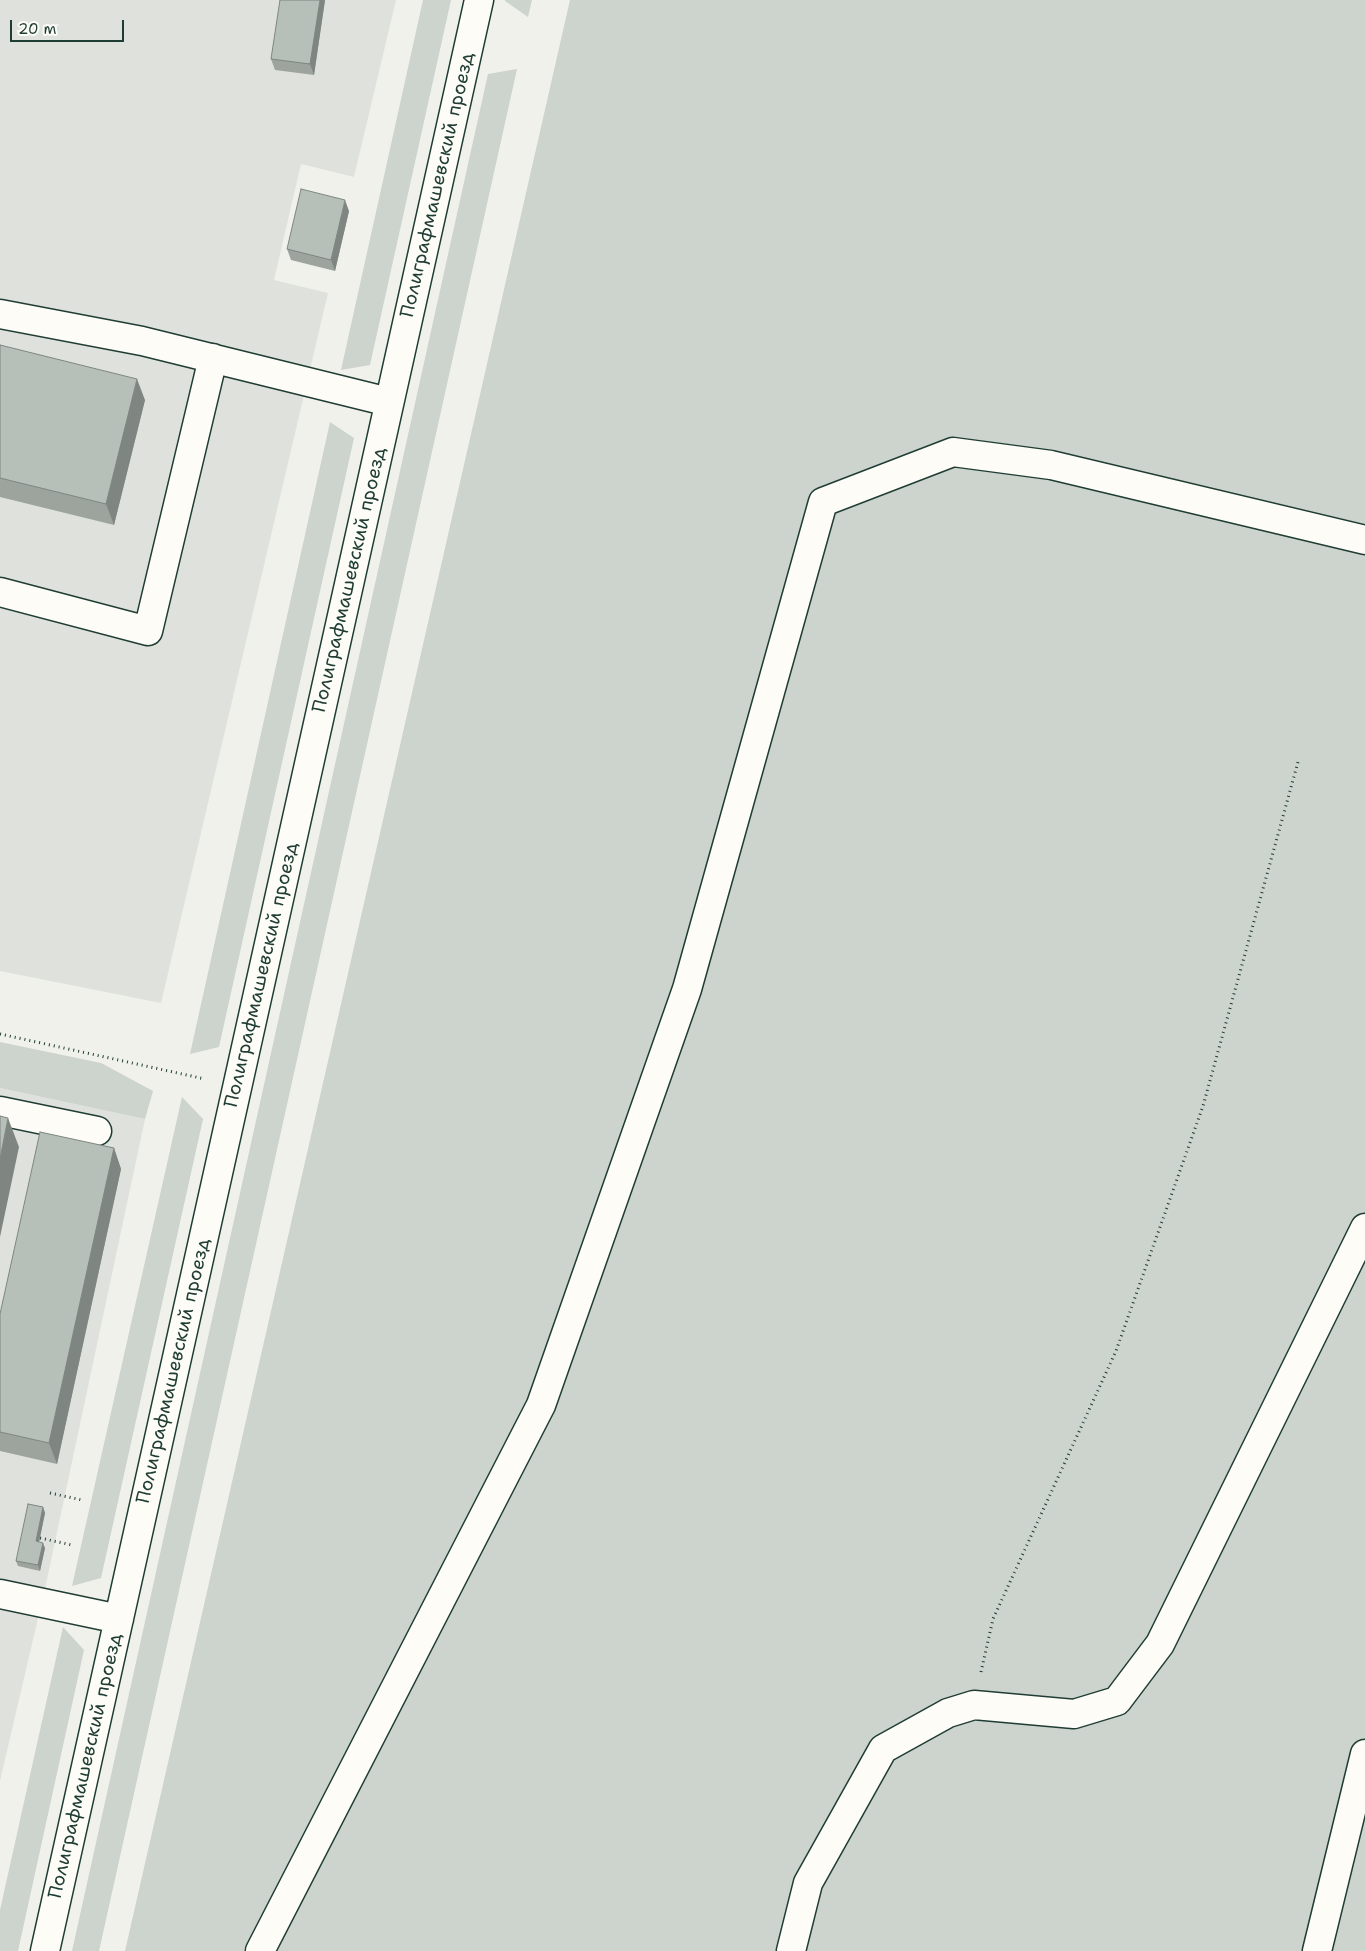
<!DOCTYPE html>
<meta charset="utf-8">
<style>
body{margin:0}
#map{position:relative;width:1365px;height:1951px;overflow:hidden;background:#f0f1eb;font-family:"Shantell Sans",sans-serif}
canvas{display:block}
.scale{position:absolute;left:10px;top:20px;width:114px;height:22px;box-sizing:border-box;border:2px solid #1f3d34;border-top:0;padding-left:6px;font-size:15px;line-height:18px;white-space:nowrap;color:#1f3d34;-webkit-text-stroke:4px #fdfcf7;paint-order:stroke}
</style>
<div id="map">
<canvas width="1365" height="1951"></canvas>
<div class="scale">20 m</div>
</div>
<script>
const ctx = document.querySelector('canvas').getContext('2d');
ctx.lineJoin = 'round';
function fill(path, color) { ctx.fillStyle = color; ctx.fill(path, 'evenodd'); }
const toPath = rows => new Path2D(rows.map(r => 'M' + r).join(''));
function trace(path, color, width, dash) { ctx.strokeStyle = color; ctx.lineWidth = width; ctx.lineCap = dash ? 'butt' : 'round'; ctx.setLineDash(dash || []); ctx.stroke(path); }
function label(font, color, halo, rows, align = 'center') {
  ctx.font = font + ' "Shantell Sans",sans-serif'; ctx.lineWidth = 4; ctx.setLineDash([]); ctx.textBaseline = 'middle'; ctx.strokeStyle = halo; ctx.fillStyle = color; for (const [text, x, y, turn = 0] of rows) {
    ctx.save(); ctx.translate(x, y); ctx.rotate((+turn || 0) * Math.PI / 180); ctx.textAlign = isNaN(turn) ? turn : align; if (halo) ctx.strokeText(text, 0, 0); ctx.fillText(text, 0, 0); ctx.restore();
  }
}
fill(toPath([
 [0,0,396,0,354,177,301,164,274,280,328,293,161,1003,0,971],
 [0,1088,145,1119,46,1584,0,1781]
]), '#dfe2dc');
fill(toPath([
 [423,0,451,0,370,365,341,370],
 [505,0,532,0,528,17,505,1],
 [570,0,1365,0,1365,1951,125,1951],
 [517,69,99,1951,72,1951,488,74],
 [330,422,354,438,219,1047,190,1054],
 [0,1042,101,1063,153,1091,145,1119,0,1088],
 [182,1097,203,1119,101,1578,72,1586],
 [63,1627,84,1650,18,1951,0,1951,0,1910]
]), '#cdd3cd');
const minor = toPath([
 [0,314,142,341,389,402],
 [0,592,148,631,213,358],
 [0,1111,97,1131],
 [0,1594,119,1619],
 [45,1951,479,0],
 [260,1951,541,1405,687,989,823,502,953,452,1051,465,1365,540],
 [791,1951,808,1883,883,1749,948,1713,974,1705,1074,1714,1117,1701,1160,1644,1365,1228],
 [1317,1951,1365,1754]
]);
trace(minor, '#1f3d34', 31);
trace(toPath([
 [0,1034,205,1079],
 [50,1493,82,1500],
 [40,1538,72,1545],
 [981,1672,993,1619,1116,1351,1203,1106,1298,762]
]), '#1f3d34', 3, [1, 4]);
trace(minor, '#fdfcf7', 28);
fill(toPath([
 [325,0,314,75,275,70,271,59],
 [349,211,335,271,291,260,287,249],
 [0,345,145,400,114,525,0,497],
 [114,1148,121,1169,57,1464,0,1451,0,1314],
 [43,1507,45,1513,39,1542,45,1548,40,1571,18,1566,16,1561]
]), '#9da49e');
fill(toPath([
 [320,0,325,0,314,75,310,64],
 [345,200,349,211,335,271,331,260],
 [137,379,145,400,114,525,106,504],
 [8,1118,19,1147,0,1237,0,1159],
 [114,1148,121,1169,57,1464,49,1443],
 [43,1507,45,1513,38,1547,36,1541],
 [43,1543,45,1548,40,1571,38,1565]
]), '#7f8681');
const building = toPath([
 [280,0,320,0,310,64,271,59,280,0],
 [301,189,345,200,331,260,287,249,301,189],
 [0,345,137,379,106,504,0,478,0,345],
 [0,1116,8,1118,0,1159,0,1116],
 [40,1132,114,1148,49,1443,0,1432,0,1314,40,1132],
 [28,1504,43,1507,36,1541,43,1543,38,1565,16,1561,28,1504]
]);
fill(building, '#b6bfb8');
trace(building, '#7f8681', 1);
label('19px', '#1f3d34', '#fdfcf7', [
 ["Полиграфмашевский проезд",438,185,-77],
 ["Полиграфмашевский проезд",350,580,-77],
 ["Полиграфмашевский проезд",262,975,-77],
 ["Полиграфмашевский проезд",174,1371,-77],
 ["Полиграфмашевский проезд",86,1766,-77]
]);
</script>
